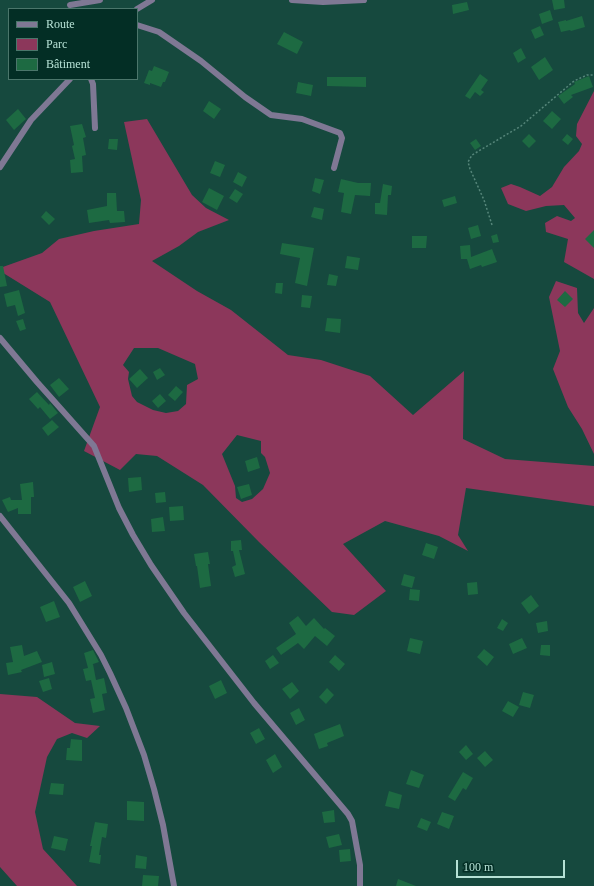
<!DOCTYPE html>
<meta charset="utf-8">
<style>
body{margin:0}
#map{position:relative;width:594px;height:886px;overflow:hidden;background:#16493e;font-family:Georgia,serif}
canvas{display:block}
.legend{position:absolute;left:8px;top:8px;width:130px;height:72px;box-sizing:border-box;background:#032e25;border:1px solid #4b766b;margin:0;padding:5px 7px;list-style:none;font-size:12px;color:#b6e1d5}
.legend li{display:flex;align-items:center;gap:8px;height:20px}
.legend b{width:20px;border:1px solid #4b766b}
.scale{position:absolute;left:456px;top:860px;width:109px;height:18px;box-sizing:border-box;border:2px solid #b6e1d5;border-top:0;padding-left:5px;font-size:12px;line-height:14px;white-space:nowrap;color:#b6e1d5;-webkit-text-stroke:3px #032e25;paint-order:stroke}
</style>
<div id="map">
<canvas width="594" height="886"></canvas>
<ul class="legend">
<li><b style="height:5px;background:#7f7894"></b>Route</li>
<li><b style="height:11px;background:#8c375b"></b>Parc</li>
<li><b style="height:11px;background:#1d6a42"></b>Bâtiment</li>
</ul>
<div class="scale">100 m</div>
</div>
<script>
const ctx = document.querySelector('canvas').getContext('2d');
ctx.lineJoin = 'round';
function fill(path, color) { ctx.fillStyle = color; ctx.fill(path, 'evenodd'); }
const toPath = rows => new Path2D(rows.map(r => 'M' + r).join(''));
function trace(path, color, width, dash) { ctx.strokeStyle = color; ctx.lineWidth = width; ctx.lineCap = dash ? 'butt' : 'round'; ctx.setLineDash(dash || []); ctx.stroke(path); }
fill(toPath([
 [594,91,594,279,564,262,568,239,546,232,545,223,557,216,571,221,575,218,564,205,546,206,526,211,508,204,501,188,511,184,520,187,540,196,552,187,564,167,579,151,582,144,576,136,577,124],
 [147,119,192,195,206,208,229,220,198,232,179,246,152,261,197,291,231,310,288,355,321,360,370,376,413,415,464,371,463,439,505,459,594,466,594,506,466,488,458,535,468,551,439,536,385,521,343,544,386,591,354,615,332,612,259,542,203,485,157,456,136,454,120,470,84,451,100,407,50,302,0,271,0,268,42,253,59,239,94,231,139,224,141,200,124,122],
 [134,348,158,348,195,364,198,379,187,385,186,404,178,411,166,413,153,410,137,402,132,396,128,379,129,372,123,365],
 [237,435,261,441,261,453,265,457,270,473,263,489,252,499,242,502,236,498,235,486,222,454],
 [556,281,577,288,578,313,584,323,594,308,594,454,582,429,568,407,553,369,560,351,549,297],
 [0,694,37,697,75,723,100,726,87,738,72,733,57,739,47,757,35,812,43,849,77,886,17,886,0,867]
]), '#8c375b');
fill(toPath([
 [552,0,564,0,565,8,554,10],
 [467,2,469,10,453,14,452,5],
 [550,10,553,20,542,24,539,14],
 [582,16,585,27,571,31,570,30,561,32,558,22,566,20,566,21],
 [540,26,544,35,535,39,531,30],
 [284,32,303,42,297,54,277,44],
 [521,48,526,58,518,63,513,53],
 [545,57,553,70,539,80,531,67],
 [154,66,169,72,165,82,163,82,161,87,150,83,150,85,144,83,149,70,152,71],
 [480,74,488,80,481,90,484,92,480,96,475,92,470,99,465,96],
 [589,76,593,87,571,95,573,97,564,104,558,96,575,84,574,82],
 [327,77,366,77,366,87,327,86],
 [298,82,313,85,311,96,296,93],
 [209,101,221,109,214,119,203,111],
 [18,109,26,119,14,130,6,120],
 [552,111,561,119,552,129,543,121],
 [82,124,86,137,83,138,86,155,82,156,83,172,71,173,70,160,75,159,72,146,74,145,70,126],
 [529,134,536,141,529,148,522,141],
 [567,134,573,139,568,145,562,140],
 [109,139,118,139,117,150,108,149],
 [476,139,481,146,475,150,470,143],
 [215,161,225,165,220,177,210,173],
 [238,172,247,177,242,187,233,182],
 [315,178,324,180,320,194,312,191],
 [341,179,358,183,371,183,370,196,355,195,351,214,341,212,344,193,338,192],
 [383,184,392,186,391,195,388,195,387,215,375,214,375,203,380,203],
 [209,188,224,196,217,210,202,202],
 [235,189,243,194,237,203,229,198],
 [107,193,116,193,117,211,124,211,125,222,110,223,109,220,89,223,87,210,107,206],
 [455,196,457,203,444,207,442,200],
 [314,207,324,209,322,220,311,217],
 [46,211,55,219,49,225,41,217],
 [478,225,481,236,471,239,468,228],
 [594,230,594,248,585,239],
 [497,234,499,242,493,243,491,236],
 [412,236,427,236,426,248,412,248],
 [282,243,314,248,307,286,295,283,300,258,280,254],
 [470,245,471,257,492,249,497,262,482,267,481,265,470,269,467,259,461,259,460,246],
 [347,256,360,258,358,270,345,268],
 [0,266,3,266,7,286,0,287],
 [329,274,338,276,336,286,327,285],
 [276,283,283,283,282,294,275,293],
 [19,290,25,313,18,316,15,305,7,307,4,294],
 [565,291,573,299,565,307,557,300],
 [302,295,312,296,310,308,301,307],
 [327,318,341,319,340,333,325,331],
 [23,319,26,329,20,331,16,321],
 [160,368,165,375,157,380,153,372],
 [140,369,148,378,137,388,129,379],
 [59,378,69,389,59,397,50,385],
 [176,386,183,392,175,401,168,395],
 [37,392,49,405,50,403,58,413,50,419,40,407,38,409,29,399],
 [160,394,166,401,158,408,152,401],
 [52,420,59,427,48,436,42,428],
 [257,457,260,468,248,472,245,461],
 [141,477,142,490,129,492,128,478],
 [33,482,34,497,31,497,31,514,18,514,18,508,8,512,2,500,10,497,11,500,22,500,20,484],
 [249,484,252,495,241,499,237,487],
 [165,492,166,502,156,503,155,493],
 [183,506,184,520,170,521,169,507],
 [163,517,165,531,152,532,151,519],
 [241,540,242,550,239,550,245,574,235,577,232,567,236,565,233,551,231,551,231,541],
 [426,543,438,547,434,559,422,555],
 [208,552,210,564,208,564,211,586,200,588,197,566,196,566,194,554],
 [404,574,415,577,412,588,401,585],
 [85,581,92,596,80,602,73,587],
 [477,582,478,594,468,595,467,583],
 [410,589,420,590,419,601,409,600],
 [531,595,539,606,529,614,521,603],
 [54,601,60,617,46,622,40,607],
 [298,616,306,626,314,618,324,629,325,628,335,636,327,646,315,636,304,649,298,643,281,655,276,648,296,634,289,623],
 [502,619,508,623,503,631,497,628],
 [547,621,548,631,538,633,536,623],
 [410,638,423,641,420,654,407,651],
 [522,638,527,648,513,654,509,644],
 [22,645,24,656,37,651,42,662,21,670,22,672,8,675,6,663,13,662,10,647],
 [541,645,550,645,550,656,540,655],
 [484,649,494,657,487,666,477,657],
 [93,650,99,662,90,665,93,664,96,680,104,678,107,693,102,694,105,710,93,713,90,699,95,698,91,680,86,681,83,669,88,668,84,653],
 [273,655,279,663,270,669,265,661],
 [335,655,345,664,339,671,329,662],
 [52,662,55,674,44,677,42,665],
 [49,678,52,689,43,692,39,681],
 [221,680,227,693,215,699,209,686],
 [292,682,299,691,290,699,282,689],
 [327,688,334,695,326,704,319,697],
 [523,692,534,695,530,708,519,705],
 [508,701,519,707,513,717,502,711],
 [299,708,305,720,296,725,290,713],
 [340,724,344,736,327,743,328,746,319,749,314,734],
 [259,728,265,739,256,744,250,733],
 [71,739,82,740,82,761,66,760,67,748,70,748],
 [466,745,473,754,466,760,459,752],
 [485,751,493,760,485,767,477,758],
 [275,754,282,767,273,773,266,760],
 [411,770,424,775,419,788,406,784],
 [463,772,473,778,466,790,463,788,455,801,448,797],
 [51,783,64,784,63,795,49,794],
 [389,791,402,795,399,809,385,806],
 [127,801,144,802,144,821,127,820],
 [334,810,335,822,324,823,322,812],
 [442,812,454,816,449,829,437,824],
 [421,818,431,822,427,831,417,827],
 [95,822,108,824,106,838,102,837,99,855,101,855,100,864,89,862,92,846,90,846],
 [339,834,342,845,329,848,326,837],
 [54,836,68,839,65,851,51,848],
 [350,849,351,861,340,862,339,850],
 [136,855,147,857,146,869,135,868],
 [143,875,159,876,158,886,142,886],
 [398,879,416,886,396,886]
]), '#1d6a42');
trace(toPath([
 [492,225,484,200,470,169,468,162,472,155,521,126,574,81,587,75,594,75]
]), '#56867a', 1.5, [2, 2]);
trace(toPath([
 [292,0,323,2,364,0],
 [70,5,100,0],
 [137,9,152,0],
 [137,25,159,32,201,61,245,97,271,115,302,119,340,133,342,138,334,168],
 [91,79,93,84,95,128],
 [0,167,31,120,70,79],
 [0,338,37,382,94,446,119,508,133,535,151,565,184,613,254,703,348,814,352,821,360,865,360,886],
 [0,516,69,603,101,655,110,673,126,708,144,755,154,789,163,825,174,886]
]), '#7f7894', 6);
</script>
